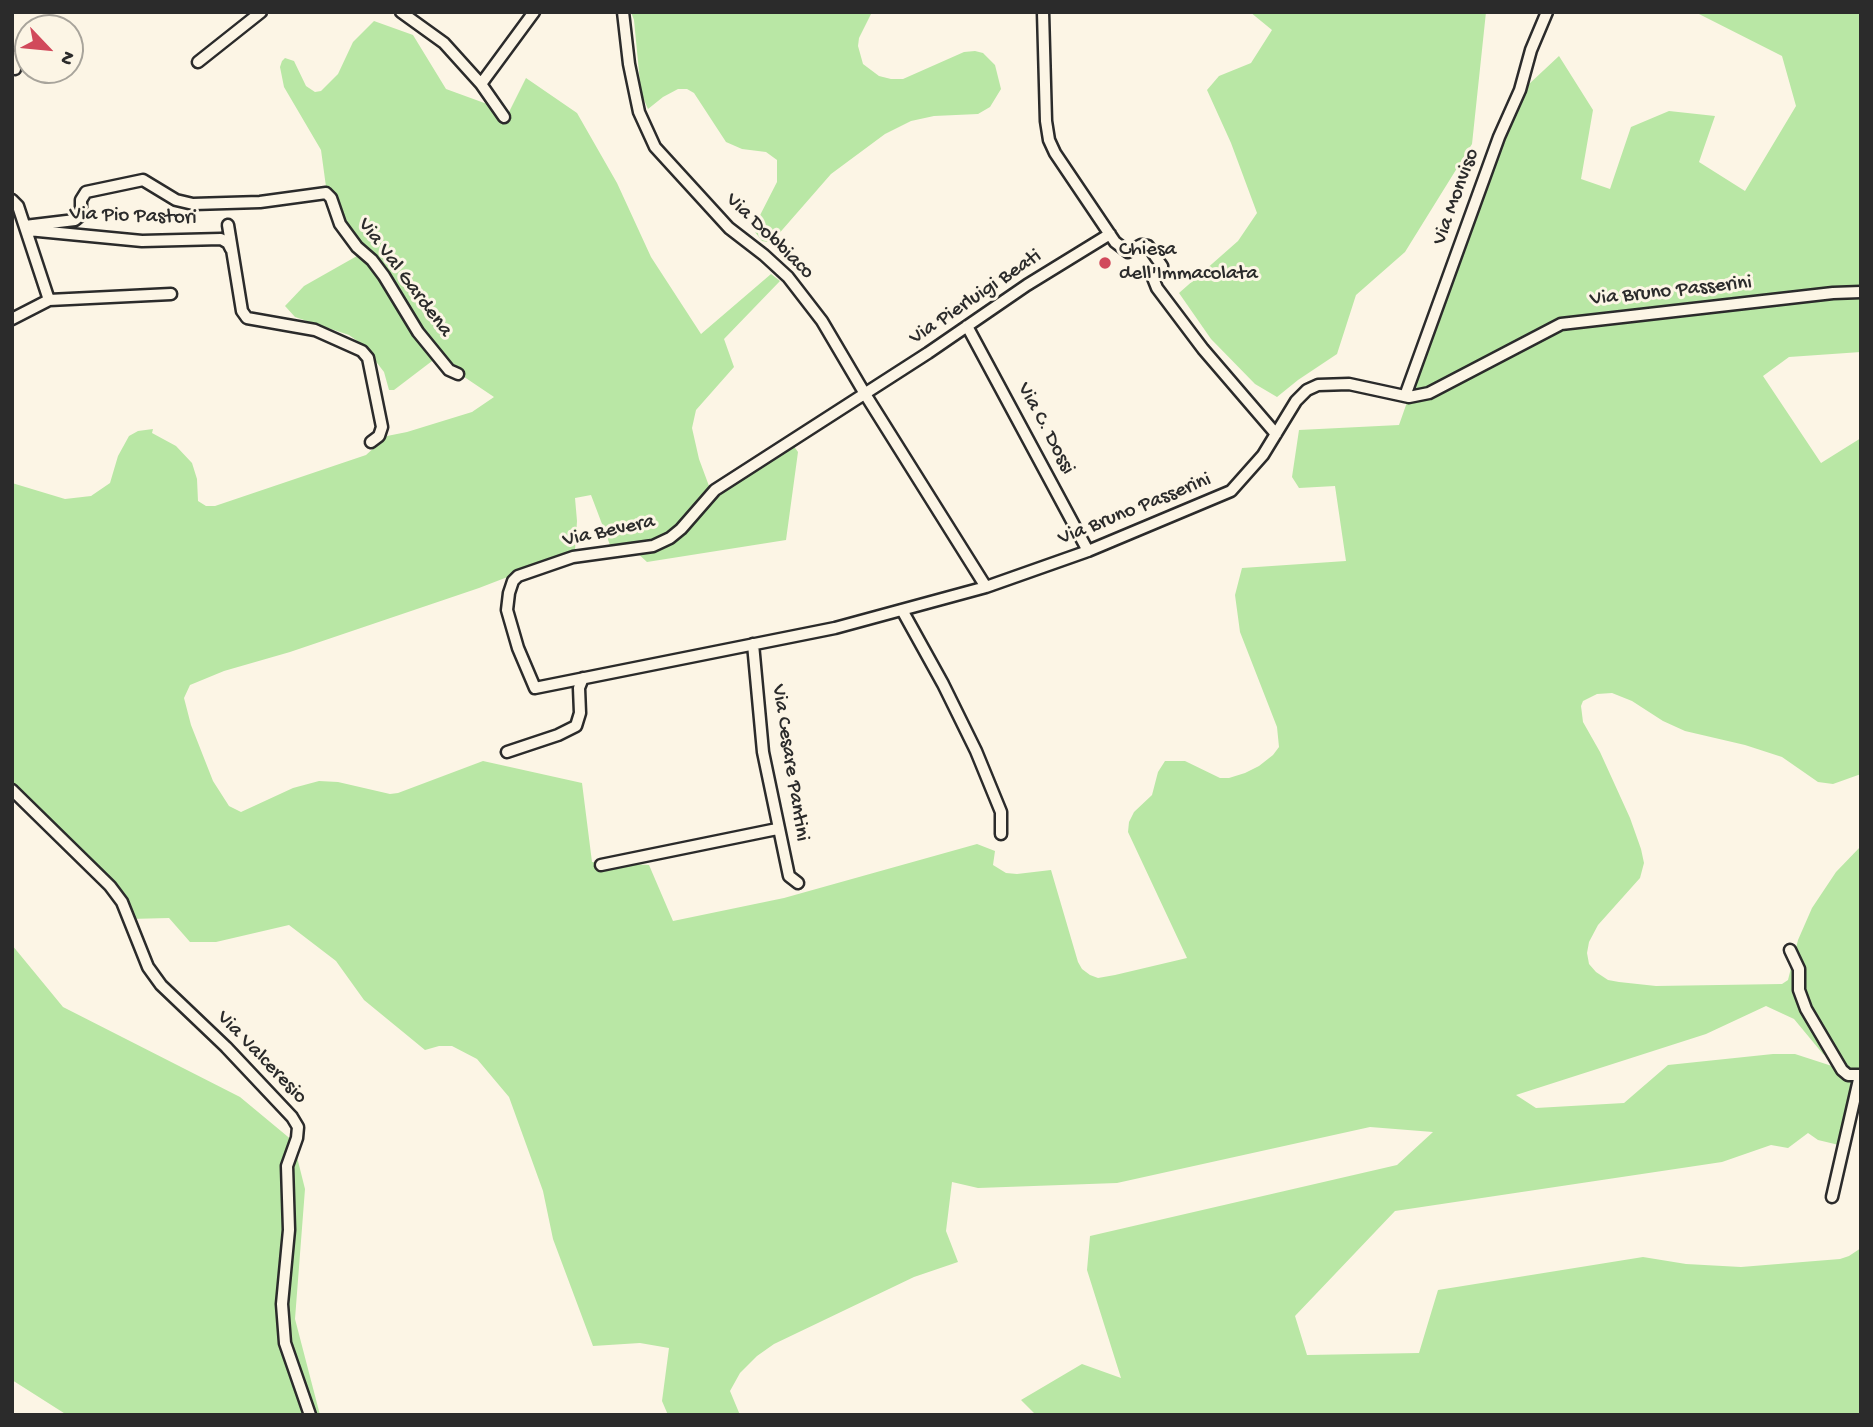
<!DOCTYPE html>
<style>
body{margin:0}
#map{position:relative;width:1873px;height:1427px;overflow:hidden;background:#fcf5e5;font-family:"Gochi Hand",sans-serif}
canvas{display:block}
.frame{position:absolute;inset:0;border:14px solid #2b2b2b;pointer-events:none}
.north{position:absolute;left:14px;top:14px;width:70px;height:70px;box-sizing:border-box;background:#fcf5e5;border:2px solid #a8a49b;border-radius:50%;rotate:116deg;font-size:19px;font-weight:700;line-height:28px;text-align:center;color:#2b2b2b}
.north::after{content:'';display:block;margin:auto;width:24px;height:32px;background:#d1495b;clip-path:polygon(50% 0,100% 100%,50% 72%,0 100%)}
</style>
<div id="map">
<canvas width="1873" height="1427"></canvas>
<div class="frame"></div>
<div class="north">N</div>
</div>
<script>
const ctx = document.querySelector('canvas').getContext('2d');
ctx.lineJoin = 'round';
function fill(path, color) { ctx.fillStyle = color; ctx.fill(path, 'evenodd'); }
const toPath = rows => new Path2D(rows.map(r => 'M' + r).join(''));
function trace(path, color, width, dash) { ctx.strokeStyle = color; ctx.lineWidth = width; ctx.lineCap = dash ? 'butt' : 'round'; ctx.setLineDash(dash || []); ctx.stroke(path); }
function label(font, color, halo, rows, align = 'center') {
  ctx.font = font + ' "Gochi Hand",sans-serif'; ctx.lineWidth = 6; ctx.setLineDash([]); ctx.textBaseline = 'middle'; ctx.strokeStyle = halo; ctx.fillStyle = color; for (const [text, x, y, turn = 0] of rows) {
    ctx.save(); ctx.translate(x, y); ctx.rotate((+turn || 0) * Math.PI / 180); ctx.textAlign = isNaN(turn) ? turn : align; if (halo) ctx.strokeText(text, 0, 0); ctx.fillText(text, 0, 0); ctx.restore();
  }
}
fill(toPath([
 [631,12,872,12,859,38,858,46,863,64,879,76,891,79,903,79,964,52,975,51,983,53,995,65,1001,89,990,107,978,114,934,116,911,121,885,134,831,174,776,237,768,242,762,241,755,232,755,225,777,182,777,160,766,152,742,149,726,142,694,93,687,89,678,89,663,97,648,109,641,93,634,20],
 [1250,12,1486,12,1472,144,1405,252,1356,295,1337,354,1298,380,1277,397,1255,384,1211,339,1179,293,1238,241,1257,213,1231,143,1207,90,1219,76,1251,63,1272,30],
 [1695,12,1861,12,1861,352,1789,357,1763,376,1821,463,1861,438,1861,774,1833,784,1818,782,1782,757,1745,745,1685,731,1663,721,1632,701,1612,693,1597,694,1583,701,1581,706,1583,722,1600,752,1630,818,1641,849,1644,863,1640,878,1598,925,1589,942,1587,953,1589,964,1596,972,1608,980,1619,982,1656,986,1782,984,1788,980,1798,940,1812,908,1836,872,1861,846,1861,1071,1840,1066,1823,1054,1794,1019,1766,1006,1706,1034,1516,1095,1536,1108,1624,1103,1668,1065,1773,1054,1795,1054,1835,1067,1856,1079,1843,1146,1818,1140,1808,1133,1788,1148,1771,1145,1722,1162,1395,1211,1295,1316,1307,1355,1419,1353,1438,1290,1643,1257,1686,1264,1741,1267,1840,1259,1849,1256,1861,1248,1861,1415,1036,1415,1021,1400,1082,1364,1121,1378,1087,1270,1090,1236,1397,1165,1433,1132,1370,1127,1117,1183,978,1188,952,1182,946,1231,958,1262,914,1277,774,1344,757,1356,740,1373,730,1391,740,1415,668,1415,662,1401,669,1348,640,1343,593,1346,553,1239,543,1191,509,1097,477,1059,452,1046,439,1046,425,1050,364,1000,336,961,289,925,216,942,190,942,169,918,129,919,122,902,12,793,12,483,65,499,91,496,110,483,118,456,129,436,138,431,153,429,152,433,176,446,192,463,197,479,198,501,206,506,215,506,366,455,387,436,407,432,472,412,494,397,436,358,394,390,389,390,384,372,364,346,349,335,295,317,285,306,304,286,364,252,341,222,327,194,321,150,284,87,280,67,282,61,285,58,294,61,306,86,315,92,321,91,338,74,353,42,374,21,413,35,446,89,509,112,526,78,577,113,617,183,651,257,701,334,771,274,780,281,724,339,734,367,696,410,692,428,699,459,709,486,786,445,793,445,798,452,786,540,647,562,634,550,622,546,610,545,591,495,575,498,577,521,575,551,479,588,290,652,224,671,190,685,184,698,191,725,213,781,229,806,241,812,293,788,319,781,338,782,390,794,398,793,483,761,582,783,592,862,649,865,673,921,784,898,977,844,995,851,993,865,1006,873,1017,874,1051,870,1078,962,1082,969,1090,975,1098,978,1115,975,1187,958,1128,832,1129,822,1134,812,1152,795,1158,772,1165,761,1185,761,1220,778,1229,778,1245,773,1259,766,1273,755,1279,747,1277,727,1240,632,1235,595,1242,568,1346,561,1335,486,1299,488,1292,477,1299,430,1399,425,1514,98,1559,56,1593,110,1581,179,1610,189,1631,127,1669,111,1715,116,1699,162,1745,191,1796,106,1782,56],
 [12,945,63,1007,240,1097,293,1141,305,1189,295,1319,320,1415,67,1415,12,1380]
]), '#b9e7a5');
const street = toPath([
 [401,12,444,43,481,84,504,117],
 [623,12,629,64,639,112,655,147,729,228,764,255,788,277,822,321,865,394,986,587],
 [1043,12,1046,121,1049,140,1055,153,1115,242,1128,252,1141,245,1148,246,1162,266,1153,278,1157,288,1203,349,1276,434],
 [12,56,15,69],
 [198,62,261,12],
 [481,84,534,12],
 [12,200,18,206,49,300,171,294],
 [228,225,242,311,247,318,315,330,362,351,368,358,382,427,379,436,371,442],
 [25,226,75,220,81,215,81,200,86,192,143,180,176,200,193,204,260,202,326,193,331,198,340,224,357,247,372,260,384,276,418,332,449,370,458,374],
 [28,230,142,241,221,239,228,243,231,249],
 [1110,234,1027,285,928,353,715,490,681,529,670,538,653,546,573,557,518,576,513,581,509,593,507,610,518,648,535,688,835,628,986,587,1088,551,1231,491,1263,455,1296,401,1307,390,1318,385,1349,384,1409,397,1429,393,1561,324,1833,293,1861,292],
 [12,319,49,300],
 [967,326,1088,551],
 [1405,396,1499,137,1520,90,1531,50,1547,12],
 [902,610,943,684,976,751,1001,812,1001,834],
 [753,644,763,752,789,876,798,883],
 [507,752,558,735,576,726,580,713,579,688,583,678],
 [12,790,110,886,122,902,148,967,161,985,226,1047,292,1117,298,1127,297,1138,287,1166,289,1230,282,1304,285,1343,310,1415],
 [601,865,777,829],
 [1790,950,1799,969,1799,990,1806,1009,1842,1070,1848,1075,1861,1075],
 [1832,1197,1860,1075]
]);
trace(street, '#2b2b2b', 15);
trace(street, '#fcf5e5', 10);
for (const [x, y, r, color] of [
 [1105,263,7,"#d1495b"]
]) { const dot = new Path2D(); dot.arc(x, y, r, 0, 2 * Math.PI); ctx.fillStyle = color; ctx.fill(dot); trace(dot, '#fcf5e5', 2.5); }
label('21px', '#2b2b2b', '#fcf5e5', [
 ["Via Monviso",1457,197,-70],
 ["Via Pio Pastori",133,217,2],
 ["Via Dobbiaco",769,237,44],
 ["Via Val Gardena",404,278,53],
 ["Via Bruno Passerini",1671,292,-6],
 ["Via Pierluigi Beati",976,298,-34],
 ["Via C. Dossi",1045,429,62],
 ["Via Bruno Passerini",1135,510,-22],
 ["Via Bevera",609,532,-12],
 ["Via Cesare Pantini",789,763,81],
 ["Via Valceresio",261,1058,46]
]);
label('21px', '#2b2b2b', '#fcf5e5', [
 ["Chiesa",1119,251],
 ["dell'Immacolata",1119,275]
], 'left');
</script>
